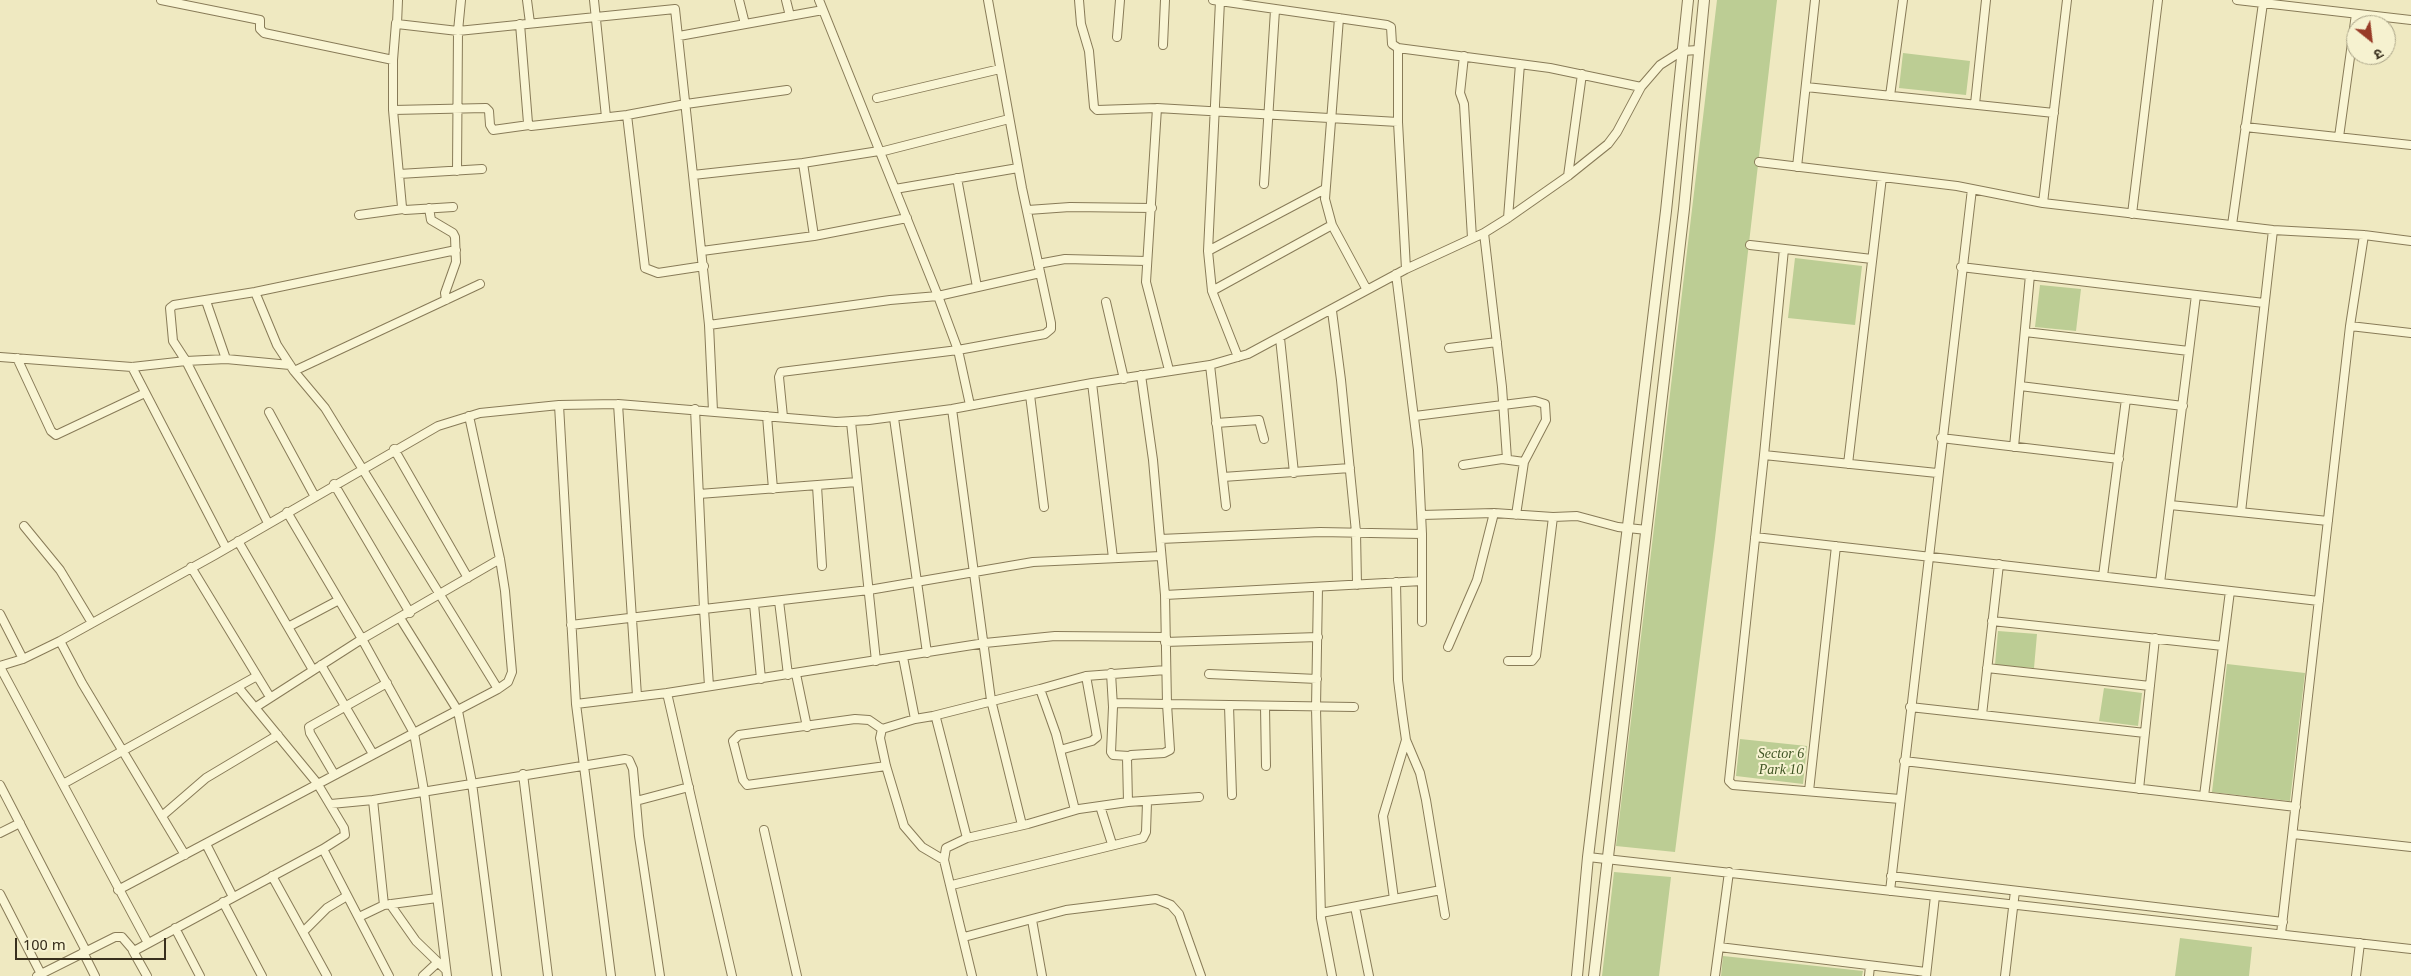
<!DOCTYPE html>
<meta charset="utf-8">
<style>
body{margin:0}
#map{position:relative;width:2411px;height:976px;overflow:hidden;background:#efe9c1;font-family:Georgia,"Noto Sans Devanagari",serif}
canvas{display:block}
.north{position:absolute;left:2346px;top:15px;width:50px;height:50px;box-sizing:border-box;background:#f6f2d0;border:1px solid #aaa488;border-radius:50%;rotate:151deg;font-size:14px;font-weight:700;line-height:20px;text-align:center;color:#382f1d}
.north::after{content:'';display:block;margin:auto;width:18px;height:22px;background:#983b27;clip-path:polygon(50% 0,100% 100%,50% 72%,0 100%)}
.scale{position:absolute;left:15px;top:938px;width:151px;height:22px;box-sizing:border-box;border:2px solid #382f1d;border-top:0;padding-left:6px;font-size:15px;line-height:18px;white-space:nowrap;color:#382f1d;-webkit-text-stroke:4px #f6f2d0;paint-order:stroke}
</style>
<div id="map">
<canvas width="2411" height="976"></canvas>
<div class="north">उ</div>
<div class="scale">100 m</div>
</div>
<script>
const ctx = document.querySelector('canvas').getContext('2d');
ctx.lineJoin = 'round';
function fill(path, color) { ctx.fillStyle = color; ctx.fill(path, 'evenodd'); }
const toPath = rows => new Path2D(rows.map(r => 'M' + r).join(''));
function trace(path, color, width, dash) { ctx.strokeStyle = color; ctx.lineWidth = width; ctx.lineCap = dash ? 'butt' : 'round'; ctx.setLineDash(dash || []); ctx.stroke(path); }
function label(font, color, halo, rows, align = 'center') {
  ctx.font = font + ' Georgia,serif'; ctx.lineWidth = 4; ctx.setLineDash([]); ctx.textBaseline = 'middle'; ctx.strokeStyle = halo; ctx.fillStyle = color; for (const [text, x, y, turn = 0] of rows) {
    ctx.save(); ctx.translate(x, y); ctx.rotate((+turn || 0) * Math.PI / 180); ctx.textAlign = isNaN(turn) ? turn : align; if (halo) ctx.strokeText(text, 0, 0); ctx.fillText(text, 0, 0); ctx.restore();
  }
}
fill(toPath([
 [1717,0,1777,0,1715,538,1675,852,1616,846],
 [1903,53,1970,61,1966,95,1899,88],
 [1795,258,1862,266,1855,325,1788,318],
 [2040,285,2081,289,2076,331,2035,327],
 [1998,631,2037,634,2034,668,1995,665],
 [2227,664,2305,673,2290,801,2212,792],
 [2104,688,2142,693,2138,726,2099,721],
 [1740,739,1807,746,1803,784,1736,776],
 [1614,872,1671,877,1659,976,1602,976],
 [2180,938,2252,947,2249,976,2175,976],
 [1723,956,1863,971,1862,976,1721,976]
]), '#bccd94');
const minor = toPath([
 [161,0,260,20,260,29,264,33,393,60],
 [398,0,397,24,458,31,675,9,693,175],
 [527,0,530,23],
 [594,0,606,117],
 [739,0,745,24],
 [786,0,790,16],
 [819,0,880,152,1009,119],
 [988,0,1022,188,1051,323,1051,329,1045,334,958,350,938,296,1040,273],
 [1079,0,1081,24,1089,51,1094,107,1097,110,1157,108],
 [1213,0,1387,25,1391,27,1392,44,1398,48,1550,68,1641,87],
 [2237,0,2411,20],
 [1339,18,1325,199,1332,225,1367,290],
 [396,23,393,60,393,110,402,207,405,210,453,207],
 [520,24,528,123,531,126,627,115,686,104,787,90],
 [679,36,823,10],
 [1117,37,1120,0],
 [1163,45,1165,0],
 [1398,48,1398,122,1406,269],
 [1464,56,1460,93,1464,104,1472,238],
 [1806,87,2054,113],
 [1890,96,1903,0],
 [877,98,1000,69],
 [1975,104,1986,0],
 [393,110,486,108,489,111,490,125,493,130,529,125],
 [627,115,645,268,658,273,704,266],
 [2245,127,2411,145],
 [2339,137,2356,14],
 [879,151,803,163,814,236,907,218],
 [1759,162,1957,186,2043,203,2273,230,2364,235,2411,241],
 [1797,167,1815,0],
 [457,171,458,31,461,0],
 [399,174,482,169],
 [1568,176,1582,74],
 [957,178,977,287],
 [1264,184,1275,10],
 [895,189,1018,168],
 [2043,203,2067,0],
 [429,208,431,220,453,233,455,237,456,262,445,293,446,300],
 [1028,210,1070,207,1152,208],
 [2132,214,2158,0],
 [359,215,403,209],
 [1508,218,1520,64],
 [2232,225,2263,3],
 [1484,233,1502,387,1507,459],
 [1750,245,1872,259],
 [1784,249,1764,455,1729,781,1733,785,1900,799],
 [702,251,814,236],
 [1208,251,1220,1],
 [1038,264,1065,259,1147,261],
 [1961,267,2264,303],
 [1396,274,1418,450,1422,534,1422,622],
 [1212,291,1332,225],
 [255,292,277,345,294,371,325,408,498,689],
 [206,301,226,359],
 [1106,302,1124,379],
 [1332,311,1341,380,1356,532,1357,585],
 [709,325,890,300,938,296,880,152],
 [2350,326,2411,333],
 [2025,332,2189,351],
 [1280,338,1294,473],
 [1449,348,1497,342],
 [0,357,132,367,186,361,226,359,290,365],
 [1238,357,1212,291,1208,251,1325,189],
 [17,358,51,431,56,435,145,393],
 [1210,365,1226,506],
 [132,367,226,548],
 [1169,370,1146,282,1157,108,1398,122],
 [294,371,480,284],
 [1092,383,1113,558],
 [2020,386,2183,406],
 [1030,395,1044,507],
 [618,404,637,696],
 [559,405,576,704],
 [952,409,991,700,1022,825],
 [713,411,709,325,693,175,803,163],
 [269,412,314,495],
 [767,416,773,489],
 [1415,416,1535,401,1545,404,1546,420,1524,462,1516,515],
 [783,417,779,377,781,372,958,350,970,405],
 [894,418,927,653],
 [851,422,876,661],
 [1216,423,1259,420,1264,439],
 [1941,438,2119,459],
 [2014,447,2030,275],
 [394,449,468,578],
 [1764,455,1937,473],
 [1848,464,1882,177],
 [1463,465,1502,459,1524,462],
 [1223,477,1350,468],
 [334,484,410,613],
 [817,486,822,566],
 [699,494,857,482],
 [2170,505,2328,521],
 [2241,512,2273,230],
 [1422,515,1494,513,1553,517,1577,516,1618,527,1647,530],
 [268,523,186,361,173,341,170,308,174,305,255,292,456,250],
 [24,526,60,570,92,623],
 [1755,537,2319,601],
 [1160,539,1320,532,1422,534],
 [238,541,313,670],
 [191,567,270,697],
 [2103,576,2126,399],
 [1396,582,1398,680,1402,712,1406,740,1420,773,1426,800,1445,915],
 [2160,583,2196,295],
 [1318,587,1316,708,1321,918,1332,976],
 [1165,595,1422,581],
 [779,601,788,675],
 [754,604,761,679],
 [0,614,23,659],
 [400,618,458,711,472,783,497,976],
 [1992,621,2223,646],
 [571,625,704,609,695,409],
 [288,627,339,600],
 [60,641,82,683,185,855],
 [1165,642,1318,637],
 [1448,647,1477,580,1494,513],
 [903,657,915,719],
 [1508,661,1532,661,1536,656,1553,517],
 [321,665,373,754],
 [0,666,23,659,60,641,215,555,438,426,480,413,559,405,618,404,836,422,869,420,952,409,1092,383,1210,365,1248,354,1406,269,1484,233,1508,218,1568,176,1608,144,1617,132,1641,87,1660,65,1682,51,1698,50],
 [0,667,148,943],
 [1987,668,2150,686],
 [1111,673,1113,707,1111,752,1113,755,1129,756],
 [796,674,807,727],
 [1209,674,1317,679],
 [709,686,704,609,869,590,1033,562,1161,556],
 [1040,689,1086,676,1166,670],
 [1113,703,1167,704,1165,595,1160,539,1153,460,1141,375],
 [1229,706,1232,795],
 [256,707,362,639,500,559],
 [1265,707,1266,766],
 [1910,707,2145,733],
 [1982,715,1999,564],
 [933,716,1040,689,1056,734,1075,810],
 [882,729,869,720,855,719,739,735,733,741,743,780,747,785,886,766],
 [1060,750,1092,741,1097,737,1086,676],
 [1904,761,2296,807],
 [334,774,310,733,309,727,387,683],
 [523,774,548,976],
 [63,784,257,676],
 [0,785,86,951],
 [2139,789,2155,638],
 [1809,791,1836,546],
 [2204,796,2230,591],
 [636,801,689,787],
 [1128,802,1127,758,1131,755,1164,753,1170,750,1167,704,1354,707],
 [331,804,373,800],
 [1100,806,1112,844],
 [162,816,206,778,278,735],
 [764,830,797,976],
 [0,833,20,823],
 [2293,834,2411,847],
 [206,844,233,897],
 [323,849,389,976],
 [1588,857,2411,949],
 [944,860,922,847,904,826,886,766,880,738,882,729,915,719,933,716,936,718,967,838],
 [272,876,327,976],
 [1891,876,2283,922],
 [952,885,1143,838,1146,832,1147,802],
 [118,890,414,733,362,639,287,512],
 [1890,891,1972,189],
 [0,894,41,974],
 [1394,899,1383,816,1406,740],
 [223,902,262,976],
 [390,904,416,941,446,970],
 [384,905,373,800,625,759,629,760,633,769,639,836,660,976],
 [1355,907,1369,976],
 [1321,913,1441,890],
 [359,917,384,905,437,898],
 [1032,920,1042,976],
 [175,928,200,976],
 [303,932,327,908,347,896],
 [2281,934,2350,326,2364,235],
 [964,937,1066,910,1156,899,1171,905,1179,914,1201,976],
 [1719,947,1926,972],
 [133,951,147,976],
 [83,952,95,976],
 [37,976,115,937,122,937,134,951,323,849,345,835,344,828,317,783,238,687],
 [423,976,437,963],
 [447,976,424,791,414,733,498,689,508,682,512,672,505,591,500,559,469,416],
 [611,976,576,704,667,693],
 [732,976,667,693,985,643,1055,636,1166,637],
 [972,976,944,860,946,848,967,838,1028,824,1079,809,1128,802,1199,797],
 [1715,976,1729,872],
 [1869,976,1870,966],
 [1926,976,1935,896],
 [2005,976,2015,891],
 [2356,976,2360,943]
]);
const tertiary = toPath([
 [1577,976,1588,857,1666,211,1688,0],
 [1594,976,1684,209,1704,0]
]);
trace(minor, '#887b58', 10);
trace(tertiary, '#887b58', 12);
trace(minor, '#f9f5d4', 8);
trace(tertiary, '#f9f5d4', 10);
label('italic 14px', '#3f5423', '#f6f2d0', [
 ["Sector 6",1781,754],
 ["Park 10",1781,770]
]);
</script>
